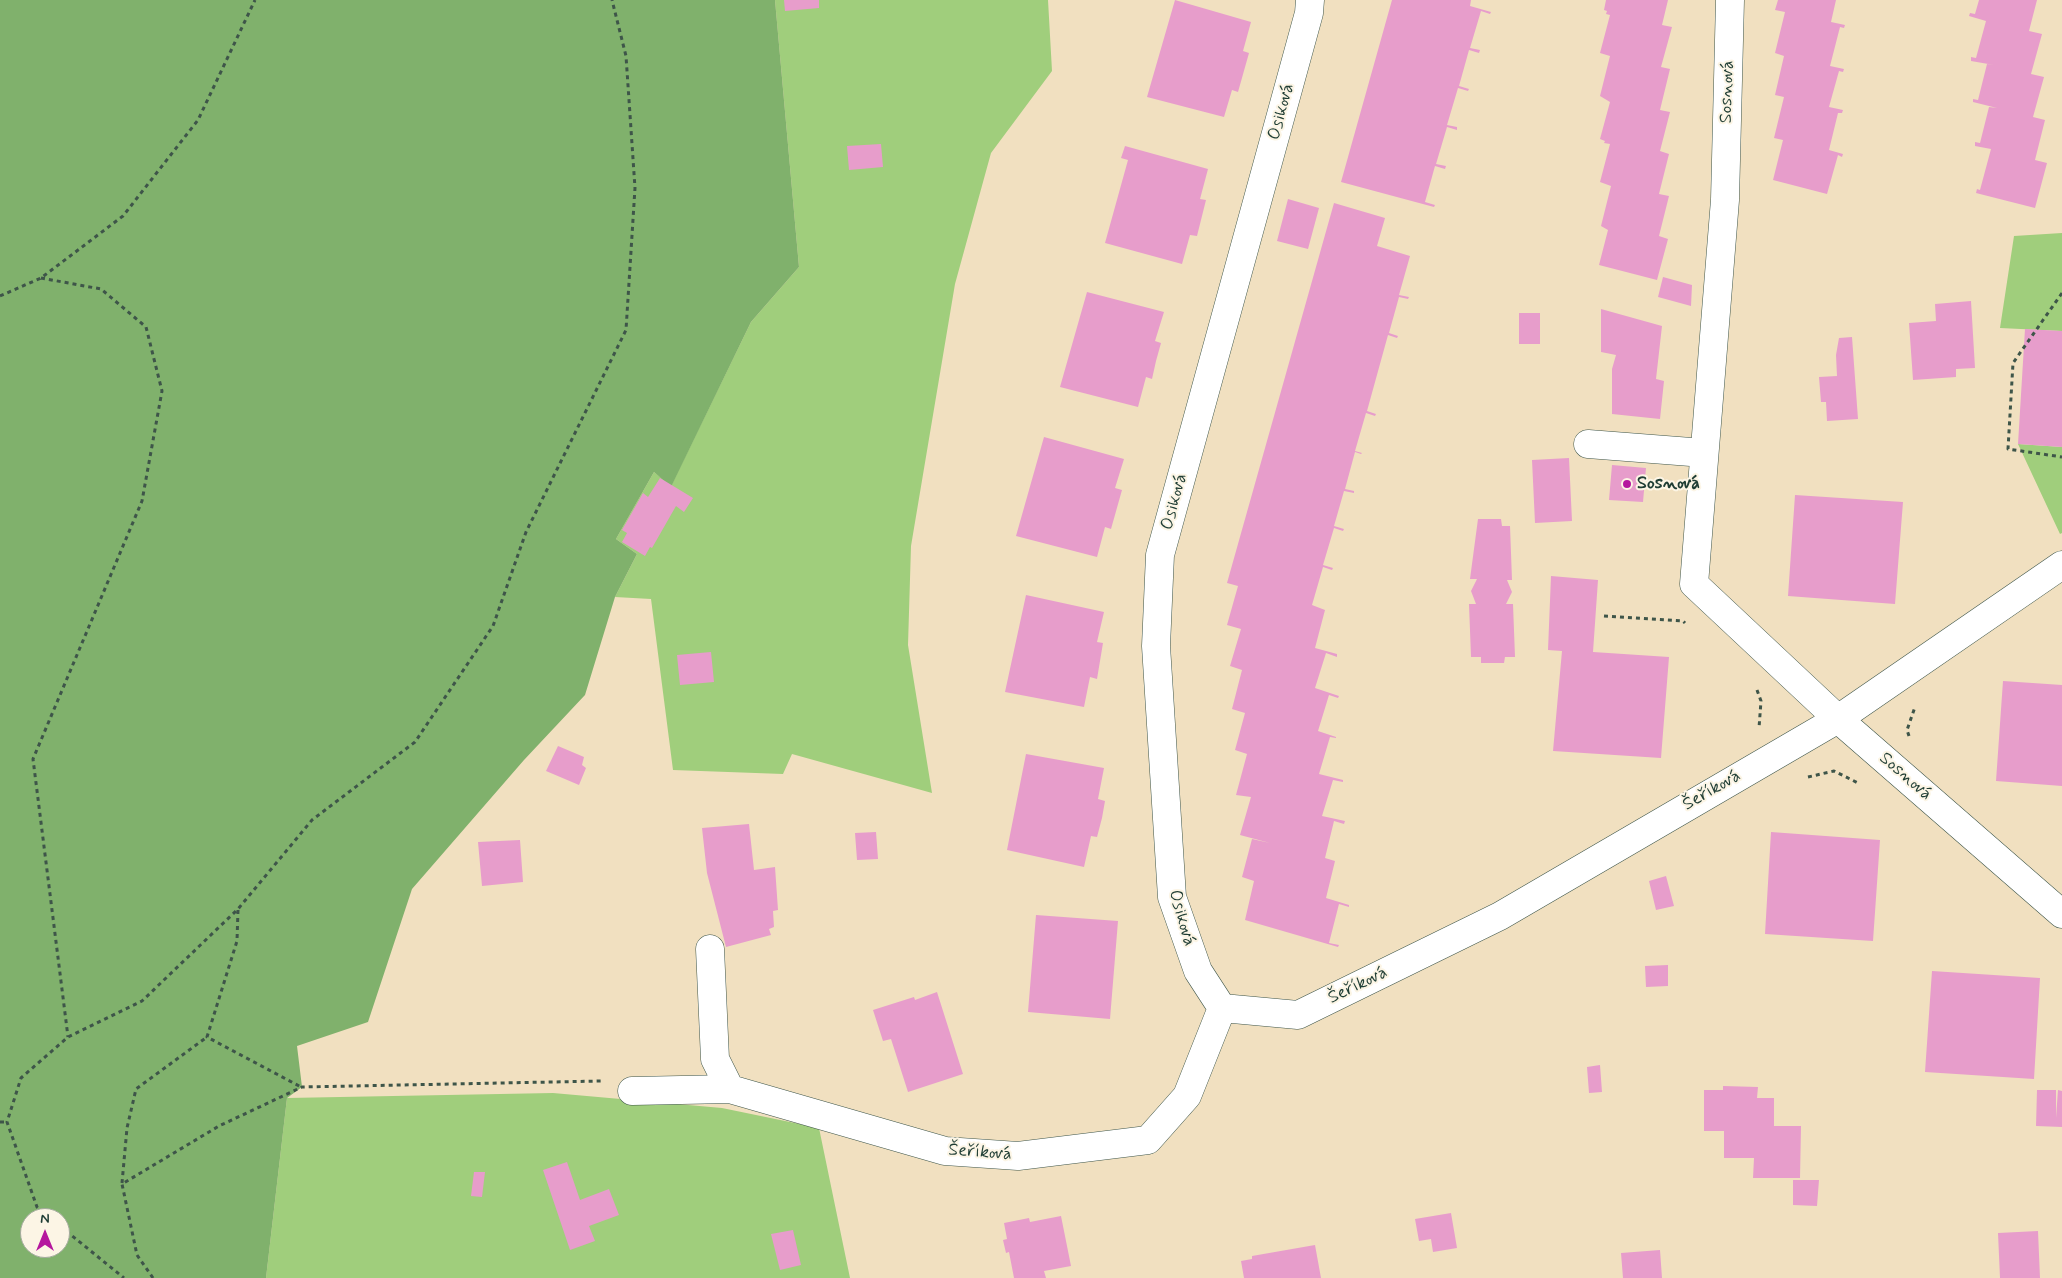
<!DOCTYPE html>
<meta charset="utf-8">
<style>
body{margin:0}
#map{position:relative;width:2062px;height:1278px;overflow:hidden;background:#f1e0c0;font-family:Mynerve,sans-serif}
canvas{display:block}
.north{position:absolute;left:20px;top:1208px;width:50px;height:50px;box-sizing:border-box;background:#fcf5e5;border:1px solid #a4ab9e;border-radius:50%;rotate:0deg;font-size:14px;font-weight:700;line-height:20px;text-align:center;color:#1f3d34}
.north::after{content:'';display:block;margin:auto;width:18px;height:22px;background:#b5179e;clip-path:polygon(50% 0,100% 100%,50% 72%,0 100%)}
</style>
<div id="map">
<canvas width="2062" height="1278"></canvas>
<div class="north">N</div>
</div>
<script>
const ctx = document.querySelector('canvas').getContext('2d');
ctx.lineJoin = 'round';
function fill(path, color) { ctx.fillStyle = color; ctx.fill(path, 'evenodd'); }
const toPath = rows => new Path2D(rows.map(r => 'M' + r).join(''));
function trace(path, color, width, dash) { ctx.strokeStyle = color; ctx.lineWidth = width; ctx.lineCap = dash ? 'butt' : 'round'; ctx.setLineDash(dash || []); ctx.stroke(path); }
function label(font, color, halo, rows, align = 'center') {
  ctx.font = font + ' Mynerve,sans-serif'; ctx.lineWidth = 4; ctx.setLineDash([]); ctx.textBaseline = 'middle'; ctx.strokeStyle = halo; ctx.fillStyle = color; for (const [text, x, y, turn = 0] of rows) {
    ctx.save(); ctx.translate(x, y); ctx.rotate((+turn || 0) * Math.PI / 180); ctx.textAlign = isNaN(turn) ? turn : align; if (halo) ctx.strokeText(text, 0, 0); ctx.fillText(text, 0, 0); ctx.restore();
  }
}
fill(toPath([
 [775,0,1048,0,1052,71,991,153,955,284,911,546,908,645,932,793,792,754,783,774,673,770,651,599,615,597,637,554,616,539,654,472,671,486,751,322,799,267],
 [2062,233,2062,331,2000,328,2014,236],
 [2018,444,2062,447,2062,533,2060,534],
 [553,1093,722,1108,819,1128,850,1278,266,1278,287,1098]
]), '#a0ce7c');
fill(toPath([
 [0,0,775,0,799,267,751,322,671,487,654,472,616,539,637,554,615,597,585,695,524,760,412,889,368,1022,297,1046,302,1087,287,1098,266,1278,0,1278],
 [30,1218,60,1218,60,1248,30,1248]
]), '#80b16c');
fill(toPath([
 [784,0,819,0,819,8,785,11],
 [1175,0,1251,22,1243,51,1249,53,1238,92,1232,90,1224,117,1147,97],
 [1392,0,1471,0,1470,6,1491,12,1490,14,1481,11,1470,48,1480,50,1479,53,1469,50,1459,86,1469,89,1468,91,1458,88,1447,125,1457,127,1457,130,1447,127,1436,164,1446,166,1445,169,1435,166,1425,202,1435,205,1434,207,1341,182],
 [1606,0,1668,0,1662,25,1672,27,1661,67,1670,69,1660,110,1670,112,1660,151,1669,154,1659,194,1669,196,1659,236,1668,239,1657,280,1599,265,1608,230,1601,226,1611,186,1600,182,1610,144,1604,143,1605,141,1600,139,1610,102,1600,96,1610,56,1600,53,1610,15,1606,14,1607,11,1604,10],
 [1778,0,1836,0,1831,22,1845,25,1844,28,1840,27,1830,66,1844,69,1843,72,1839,71,1829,107,1843,110,1842,113,1838,113,1829,150,1843,154,1842,157,1838,155,1827,194,1773,180,1783,140,1774,138,1784,97,1775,95,1784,56,1775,53,1785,12,1775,10],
 [1979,0,2037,0,2029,31,2042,34,2031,74,2044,77,2033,117,2045,120,2035,160,2047,163,2035,208,1976,193,1977,189,1980,190,1991,149,1975,146,1975,142,1980,143,1989,107,1997,108,1973,102,1973,99,1978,100,1987,64,1994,65,1971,61,1971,57,1976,58,1986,21,1969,16,1970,13,1975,14],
 [881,144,883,167,849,170,847,146],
 [1125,146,1208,169,1200,199,1206,200,1197,236,1190,235,1182,264,1105,243,1128,160,1121,158],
 [1288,199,1319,208,1308,249,1277,241],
 [1334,203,1385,218,1377,246,1410,256,1399,295,1409,297,1408,299,1399,297,1389,333,1398,336,1397,338,1388,335,1367,411,1376,414,1375,416,1366,413,1355,451,1362,453,1361,454,1355,452,1345,489,1354,491,1354,493,1344,491,1334,526,1344,529,1343,531,1334,528,1323,565,1333,568,1332,570,1323,567,1312,605,1325,610,1315,648,1337,654,1337,657,1326,653,1315,688,1339,696,1338,698,1329,695,1318,731,1336,737,1336,738,1330,737,1319,774,1343,780,1343,782,1333,780,1322,816,1345,821,1344,824,1334,821,1325,858,1335,861,1326,898,1349,905,1349,907,1339,904,1329,943,1339,945,1338,947,1245,920,1254,881,1242,877,1252,839,1270,843,1240,835,1251,797,1236,795,1247,754,1235,750,1245,713,1232,709,1242,670,1230,666,1241,629,1227,625,1238,586,1227,583],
 [1663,277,1692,285,1691,306,1658,297],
 [1087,292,1164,312,1155,341,1161,343,1156,361,1152,379,1146,377,1138,407,1060,387],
 [1971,301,1975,368,1956,369,1956,377,1913,380,1909,323,1936,321,1935,304],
 [1601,309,1662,326,1656,379,1664,381,1660,419,1612,414,1612,369,1616,355,1601,352],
 [1519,313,1540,313,1540,344,1519,344],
 [2025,329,2062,331,2062,447,2018,444],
 [1852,337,1858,419,1827,421,1826,402,1821,402,1819,377,1837,376,1836,355,1839,338],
 [1044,437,1124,459,1115,488,1122,490,1111,529,1105,527,1097,557,1016,536],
 [1569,458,1572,521,1535,523,1532,460],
 [1612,465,1646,468,1643,502,1609,500],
 [660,478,693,498,684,512,676,506,652,548,650,547,645,556,622,542,627,533,622,530,643,493,648,497],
 [1795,495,1903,502,1895,604,1788,596],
 [1478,519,1501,519,1502,526,1510,526,1512,580,1507,580,1512,592,1506,604,1513,604,1515,657,1505,657,1504,663,1481,663,1481,657,1471,657,1469,604,1476,604,1471,591,1477,579,1470,579],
 [1551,576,1598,580,1593,652,1669,657,1661,758,1553,751,1562,651,1548,650],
 [1026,595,1104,612,1097,642,1103,643,1097,679,1090,677,1084,707,1005,692],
 [711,652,714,682,680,685,677,655],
 [2003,681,2062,685,2062,786,1996,781],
 [558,746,584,757,582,765,586,768,579,785,546,771],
 [1026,754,1104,768,1098,799,1105,801,1102,818,1097,837,1091,836,1084,867,1007,850],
 [749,824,754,870,775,867,778,910,773,911,774,927,769,929,771,935,726,947,707,873,702,828],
 [876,832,878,859,857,860,855,833],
 [1771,832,1880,840,1873,941,1765,934],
 [520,840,523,882,482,886,478,842],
 [1666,876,1674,906,1656,910,1649,881],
 [1036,915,1118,921,1110,1019,1028,1012],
 [1668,965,1668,986,1646,987,1645,966],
 [1932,971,2040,978,2034,1079,1925,1072],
 [937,992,963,1074,908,1092,891,1039,883,1041,873,1010,914,997,915,1000],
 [1600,1065,1602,1092,1589,1093,1587,1067],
 [1723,1086,1758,1087,1757,1098,1774,1098,1774,1126,1801,1126,1800,1178,1753,1178,1754,1158,1724,1158,1724,1131,1704,1131,1704,1090,1723,1090],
 [2037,1090,2056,1090,2056,1118,2058,1090,2062,1091,2062,1127,2036,1126],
 [567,1162,580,1200,609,1189,619,1215,589,1226,595,1241,570,1250,543,1170],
 [474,1172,485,1172,482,1197,471,1196],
 [1793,1180,1819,1180,1817,1206,1793,1205],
 [1451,1213,1457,1248,1433,1252,1431,1239,1419,1241,1415,1219],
 [1061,1216,1071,1266,1044,1271,1046,1278,1014,1278,1009,1252,1006,1253,1003,1240,1007,1239,1004,1223,1029,1218,1030,1222],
 [793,1230,801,1265,780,1270,771,1234],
 [2038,1231,2040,1278,2000,1278,1998,1233],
 [1315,1245,1321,1278,1244,1278,1241,1261,1252,1259,1252,1256],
 [1660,1250,1662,1278,1623,1278,1621,1253]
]), '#e79dcb');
const street = toPath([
 [1730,0,1725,200,1694,584,1838,719,2062,914],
 [1588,444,1704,453],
 [710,949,715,1059,730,1089],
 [1222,1008,1198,971,1172,897,1156,646,1160,555,1309,13,1310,0],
 [1222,1008,1298,1015,1500,916,1838,719,2062,565],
 [632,1091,730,1089,945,1151,1018,1156,1148,1140,1187,1096,1222,1008]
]);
trace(street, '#3e5549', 29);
trace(toPath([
 [41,278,101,289,146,327,162,391,142,501,33,759,68,1037],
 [2062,293,2013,363,2008,449,2062,457],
 [0,296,41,278,123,216,198,120,255,0],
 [1604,616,1683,621,1685,623],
 [1757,690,1761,701,1759,728],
 [1909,736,1907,730,1915,707],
 [1808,777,1834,771,1858,783],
 [238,910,237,941,207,1037,301,1087],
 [0,1122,7,1122],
 [122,1183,127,1128,136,1089,207,1037],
 [50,1218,37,1207,7,1122,21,1078,68,1037,142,1001,238,909,312,820,415,742,493,626,526,532,626,330,635,188,626,56,612,0],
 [60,1226,124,1278],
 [153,1278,137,1255,122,1184,219,1126,302,1087,601,1081]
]), '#3e5549', 3, [4, 4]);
trace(street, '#fff', 28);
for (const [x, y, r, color] of [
 [1627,484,5,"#b5179e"]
]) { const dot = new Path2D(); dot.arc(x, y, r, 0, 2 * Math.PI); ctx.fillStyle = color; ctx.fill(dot); trace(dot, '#fcf5e5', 2); }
label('18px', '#1f3d34', '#fcf5e5', [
 ["Sosnová",1728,92,-88],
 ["Osiková",1282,112,-75],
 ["Osiková",1175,502,-75],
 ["Sosnová",1905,777,41],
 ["Šeříková",1712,791,-30],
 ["Osiková",1181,918,74],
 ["Šeříková",1358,986,-26],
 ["Šeříková",980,1153,4]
]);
label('bold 18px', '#1f3d34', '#fcf5e5', [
 ["Sosnová",1637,484]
], 'left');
</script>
